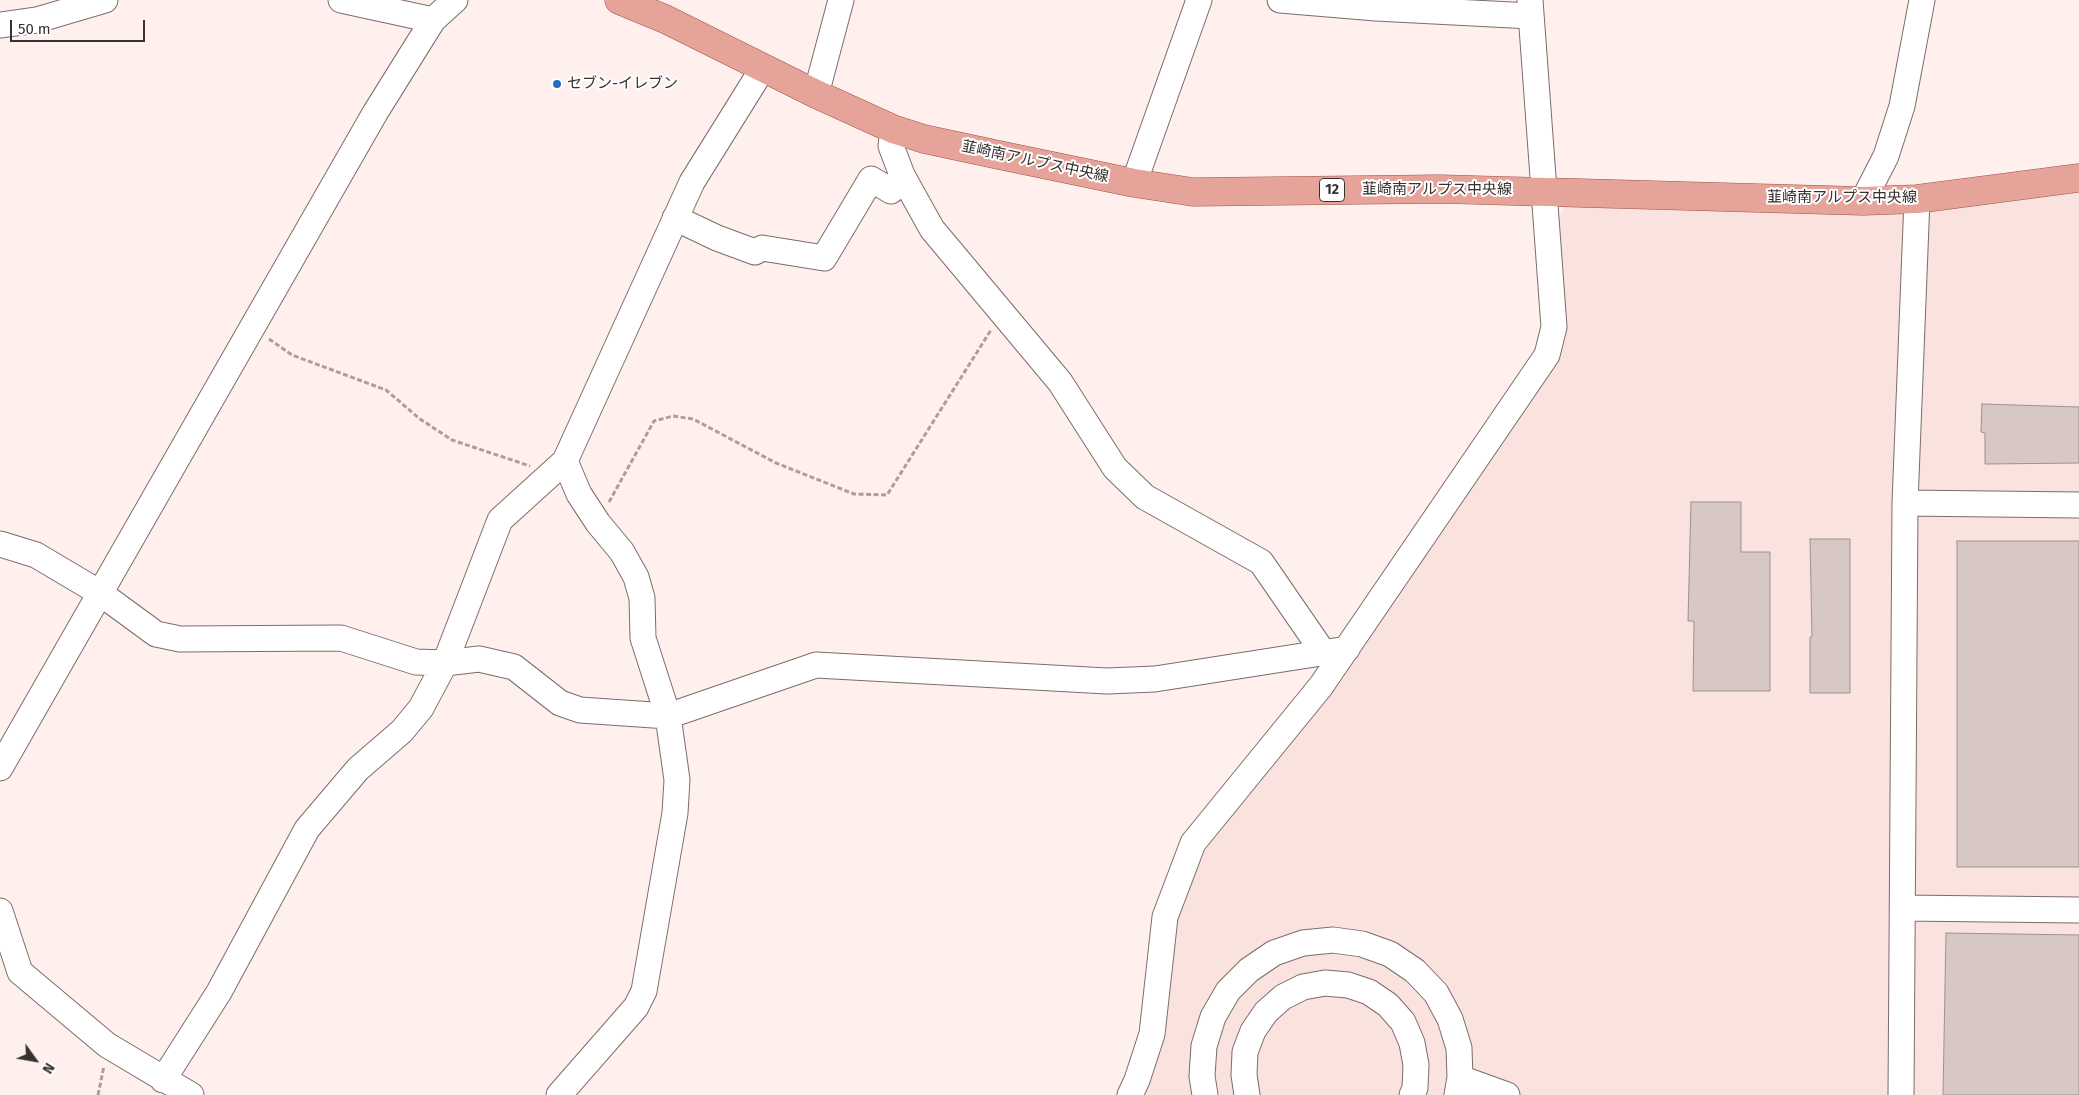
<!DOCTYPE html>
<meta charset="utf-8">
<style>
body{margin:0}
#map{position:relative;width:2079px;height:1095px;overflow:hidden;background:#fff0ed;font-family:"Fira Sans",sans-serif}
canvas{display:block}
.north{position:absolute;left:10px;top:1035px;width:50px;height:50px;-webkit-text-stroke:4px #fff;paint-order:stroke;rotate:122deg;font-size:14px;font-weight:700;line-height:20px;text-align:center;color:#36302f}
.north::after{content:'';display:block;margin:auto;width:18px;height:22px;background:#36302f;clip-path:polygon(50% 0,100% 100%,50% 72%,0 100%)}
.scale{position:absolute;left:10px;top:20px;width:135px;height:22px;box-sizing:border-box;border:2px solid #36302f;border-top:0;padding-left:6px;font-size:15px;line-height:18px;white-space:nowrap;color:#36302f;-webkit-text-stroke:4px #fff;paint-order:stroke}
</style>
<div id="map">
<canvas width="2079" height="1095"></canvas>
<div class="north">N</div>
<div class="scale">50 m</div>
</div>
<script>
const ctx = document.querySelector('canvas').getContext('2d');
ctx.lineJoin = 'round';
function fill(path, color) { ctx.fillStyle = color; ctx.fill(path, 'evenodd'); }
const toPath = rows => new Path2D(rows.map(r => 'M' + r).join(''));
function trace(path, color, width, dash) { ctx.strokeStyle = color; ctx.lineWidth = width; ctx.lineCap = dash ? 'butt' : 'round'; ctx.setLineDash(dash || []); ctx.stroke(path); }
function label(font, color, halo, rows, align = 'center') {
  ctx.font = font + ' "Fira Sans","Noto Sans JP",sans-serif'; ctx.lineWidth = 4; ctx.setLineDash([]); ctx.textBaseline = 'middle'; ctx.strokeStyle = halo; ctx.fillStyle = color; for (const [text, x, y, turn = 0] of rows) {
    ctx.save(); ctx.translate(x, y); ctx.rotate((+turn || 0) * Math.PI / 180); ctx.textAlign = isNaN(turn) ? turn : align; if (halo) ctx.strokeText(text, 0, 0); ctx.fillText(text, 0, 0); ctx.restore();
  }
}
fill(toPath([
 [2079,189,2079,1095,1143,1095,1166,1024,1178,918,1197,865,1219,827,1342,680,1554,360,1556,222,1566,206]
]), '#fae2de');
const building = toPath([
 [1982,404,2079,407,2079,463,1985,464,1985,433,1981,432,1982,404],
 [1691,502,1741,502,1741,552,1770,552,1770,691,1693,691,1694,621,1688,621,1691,502],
 [1810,539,1850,539,1850,693,1810,693,1810,637,1812,637,1810,539],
 [1957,541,2079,541,2079,867,1957,867,1957,541],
 [1946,933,2079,935,2079,1095,1943,1095,1946,933]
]);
fill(building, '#d7c8c6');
trace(building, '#9f918f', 1);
const minor = toPath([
 [341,0,433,20],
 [1280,0,1376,8,1531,16],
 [0,25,37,20,105,0],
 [816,94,841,0],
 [893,129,891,146,902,175,932,229,1060,382,1115,468,1145,497,1261,562,1323,652],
 [1134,183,1199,0],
 [1863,201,1886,156,1902,106,1922,0],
 [675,218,717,238,755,252,762,248,824,258,871,179,891,191,902,175],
 [1905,503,2079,505],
 [0,544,36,555,100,593,156,634,180,639,341,638,416,662,445,663,479,659,514,667,560,703,580,710,668,716,816,665,1107,681,1155,679,1347,649],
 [0,768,375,113,433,20,455,0],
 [1903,908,2079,910],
 [0,911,20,972,107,1045,191,1095],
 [1460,1078,1507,1095],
 [163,1080,219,992,307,829,358,769,402,731,421,708,445,663,500,520,565,461,692,182,763,68],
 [559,1095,636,1007,644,991,675,813,677,780,668,716,643,638,642,598,636,577,622,552,598,523,579,494,565,461],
 [1130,1095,1137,1080,1152,1034,1165,917,1193,843,1321,686,1547,355,1554,327,1530,0],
 [1205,1095,1202,1076,1204,1046,1213,1017,1228,991,1249,970,1274,953,1303,943,1333,940,1362,944,1390,954,1415,971,1436,993,1450,1019,1459,1048,1460,1078,1457,1095],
 [1247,1095,1244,1075,1245,1052,1253,1031,1266,1012,1283,997,1303,987,1325,983,1348,985,1369,992,1388,1005,1403,1022,1412,1043,1416,1065,1415,1088,1412,1095],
 [1901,1095,1905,503,1917,199]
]);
const major = toPath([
 [619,0,665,19,816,94,893,129,924,139,999,155,1134,183,1193,192,1440,189,1863,201,1917,199,2079,178]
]);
trace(minor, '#7b6d6b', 27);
trace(major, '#9c5349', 29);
trace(toPath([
 [269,339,292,355,386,390,420,419,452,440,530,466],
 [609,502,654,421,673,416,693,419,776,463,854,494,887,495,991,330],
 [98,1095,104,1066]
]), '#aa9f9d', 3, [5, 2.5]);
trace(minor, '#fff', 25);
trace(major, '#e5a39a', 28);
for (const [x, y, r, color] of [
 [557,84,5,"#256dbd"]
]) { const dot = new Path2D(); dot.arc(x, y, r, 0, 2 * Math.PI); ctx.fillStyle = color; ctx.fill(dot); trace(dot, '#fff', 2); }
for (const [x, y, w] of [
 [1332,190,25]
]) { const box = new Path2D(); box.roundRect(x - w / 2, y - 11.5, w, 23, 4); ctx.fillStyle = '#fff'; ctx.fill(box); trace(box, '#36302f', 1); }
label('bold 14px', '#36302f', null, [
 ["12",1332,190]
]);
label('15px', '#36302f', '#fff', [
 ["セブン-イレブン",567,84]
], 'left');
label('15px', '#36302f', '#fff', [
 ["韮崎南アルプス中央線",1035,162,12],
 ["韮崎南アルプス中央線",1437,190],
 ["韮崎南アルプス中央線",1842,198]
]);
</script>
